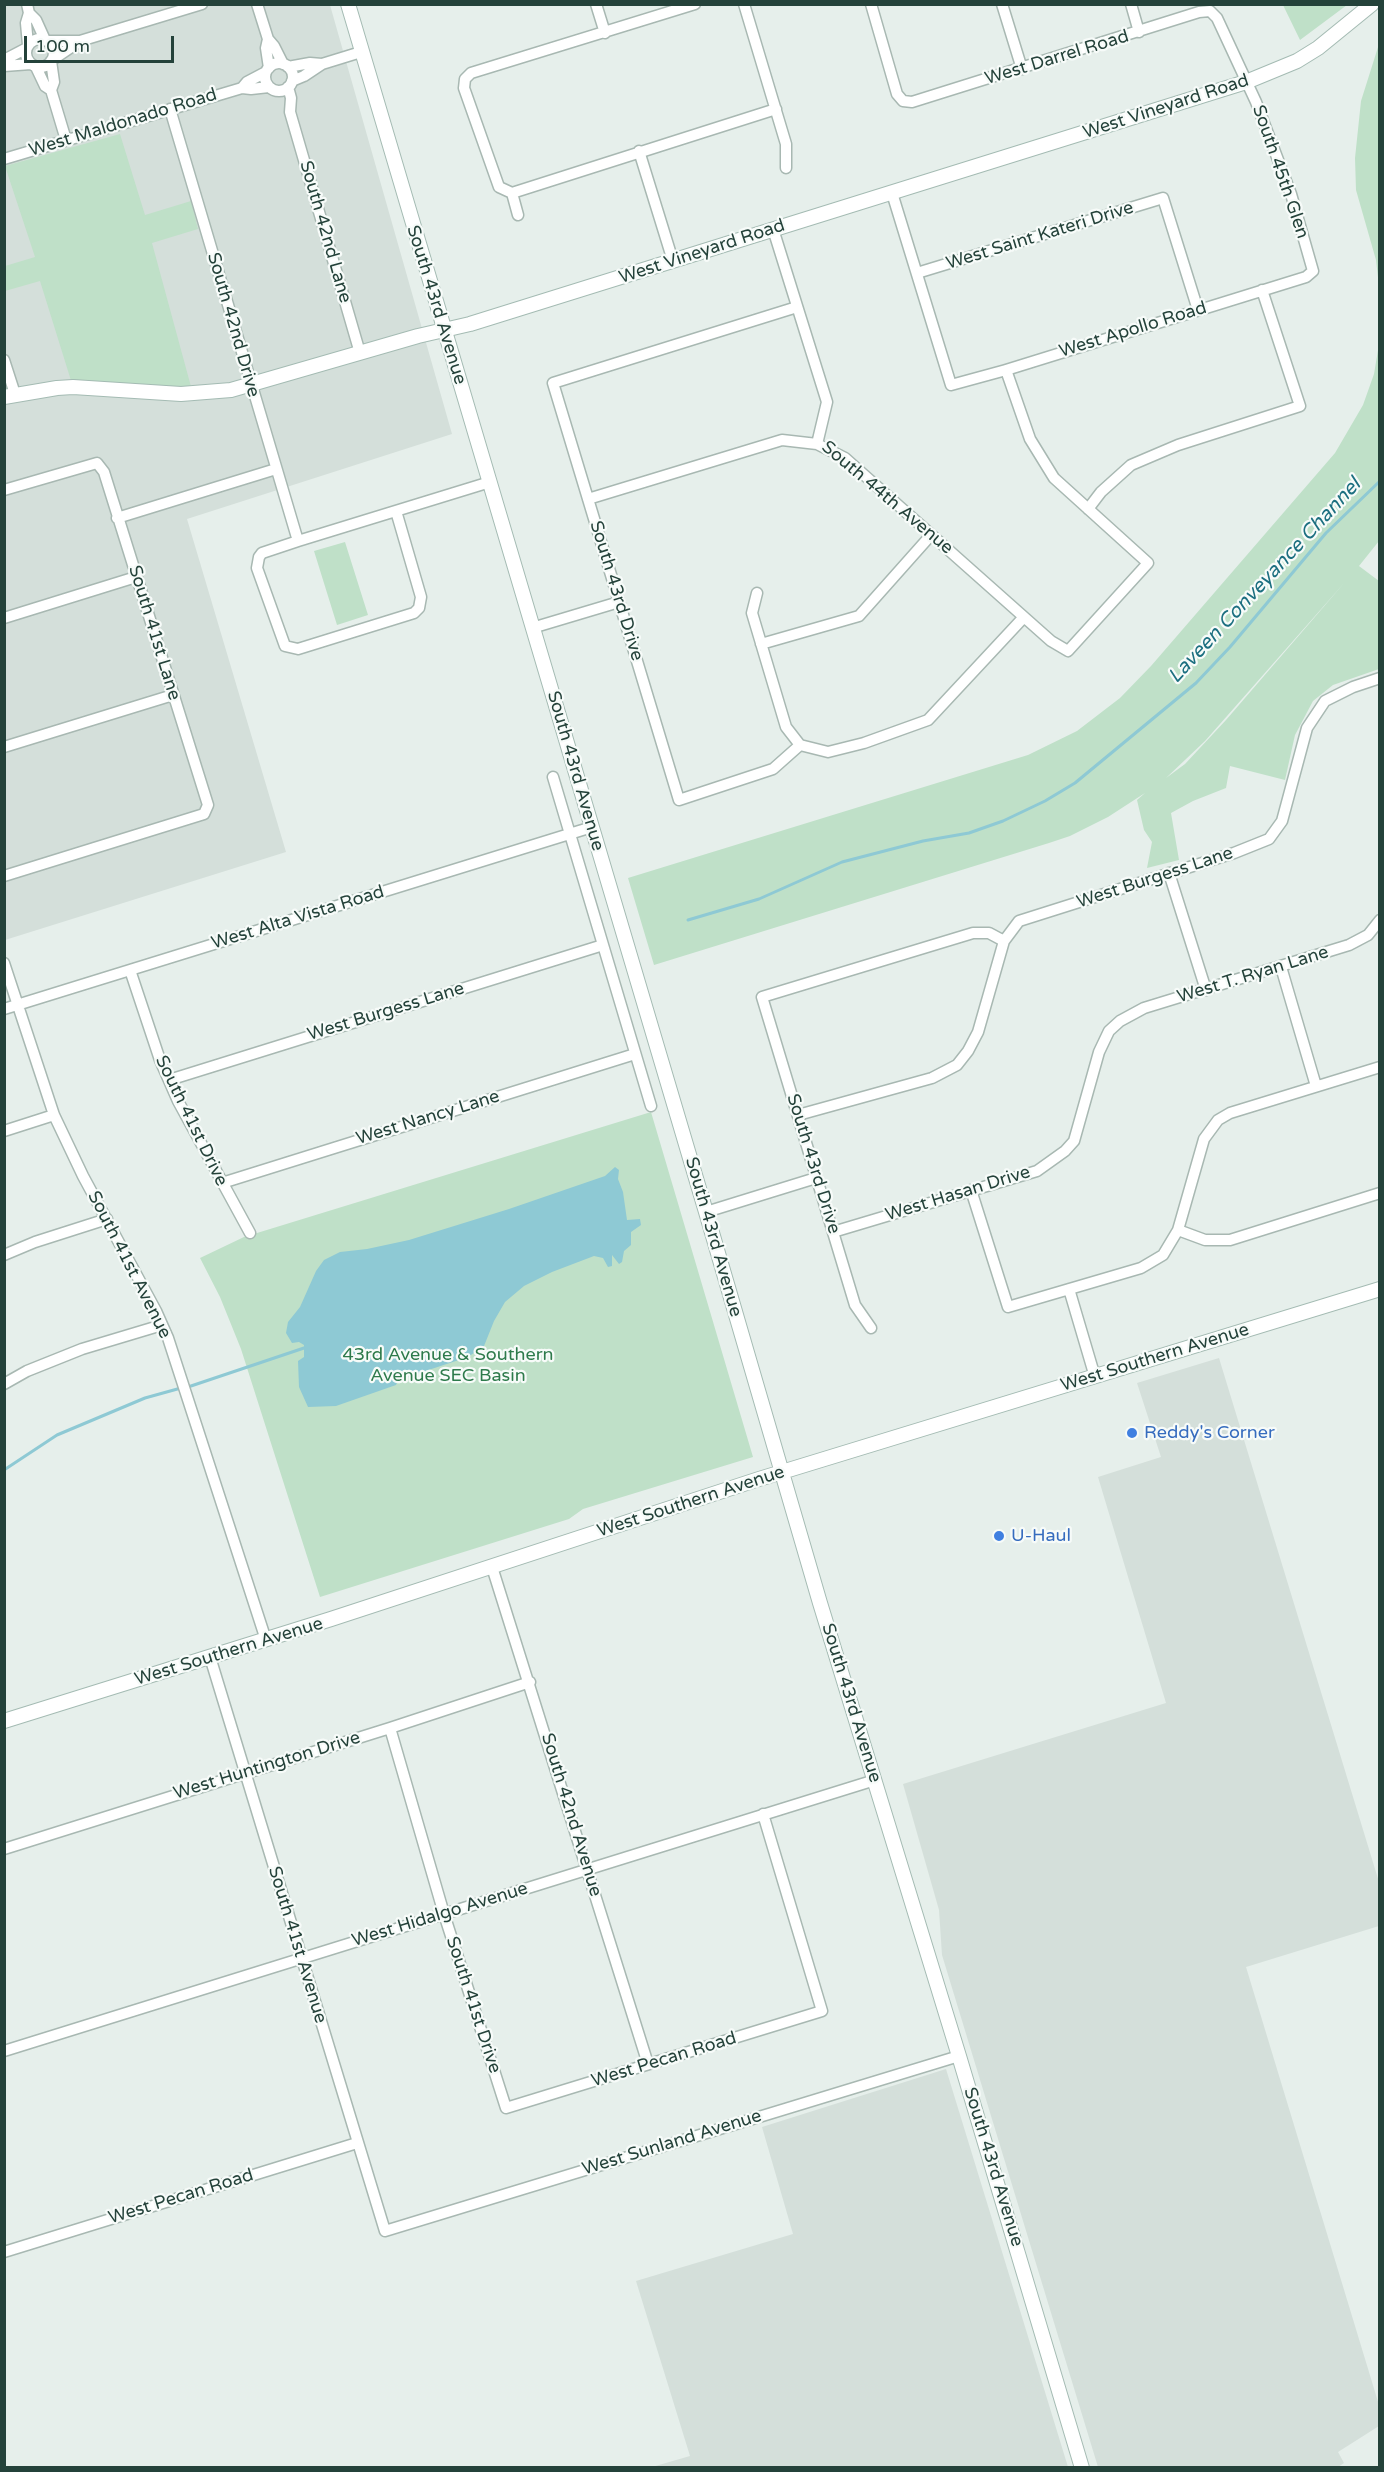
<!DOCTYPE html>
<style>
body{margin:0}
#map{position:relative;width:1384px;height:2472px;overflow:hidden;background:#e6efeb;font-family:"Varela Round",sans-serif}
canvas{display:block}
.frame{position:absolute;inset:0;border:6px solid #24423a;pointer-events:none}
.scale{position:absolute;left:24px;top:36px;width:150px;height:27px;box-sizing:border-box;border:3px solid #24423a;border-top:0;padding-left:8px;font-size:18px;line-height:21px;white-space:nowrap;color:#24423a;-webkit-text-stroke:4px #f7fbf9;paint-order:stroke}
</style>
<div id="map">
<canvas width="1384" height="2472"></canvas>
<div class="frame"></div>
<div class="scale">100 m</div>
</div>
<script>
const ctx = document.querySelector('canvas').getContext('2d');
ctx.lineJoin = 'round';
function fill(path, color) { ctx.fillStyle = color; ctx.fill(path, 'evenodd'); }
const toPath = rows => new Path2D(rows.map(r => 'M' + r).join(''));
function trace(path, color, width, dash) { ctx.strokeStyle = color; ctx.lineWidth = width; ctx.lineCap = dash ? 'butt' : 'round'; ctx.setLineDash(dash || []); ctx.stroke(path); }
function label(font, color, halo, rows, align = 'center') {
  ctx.font = font + ' "Varela Round",sans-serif'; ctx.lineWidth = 4.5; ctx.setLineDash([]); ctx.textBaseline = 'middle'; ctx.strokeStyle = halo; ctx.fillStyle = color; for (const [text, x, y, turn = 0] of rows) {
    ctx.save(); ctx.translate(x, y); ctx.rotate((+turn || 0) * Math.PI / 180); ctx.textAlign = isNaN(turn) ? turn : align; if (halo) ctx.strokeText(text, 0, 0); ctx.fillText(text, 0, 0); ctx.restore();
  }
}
fill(toPath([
 [5,5,330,5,452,434,187,519,286,852,5,940],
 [1219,1358,1379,1882,1379,1926,1246,1967,1379,2405,1379,2426,1338,2452,1344,2463,1338,2467,1098,2467,942,1955,939,1910,903,1784,1166,1703,1098,1477,1161,1457,1137,1383],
 [946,2069,1068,2467,652,2467,690,2456,636,2281,793,2234,762,2127]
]), '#d4dfda');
fill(toPath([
 [1283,5,1347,5,1300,40],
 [1379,44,1379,286,1376,260,1356,190,1355,158,1361,101],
 [120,134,145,215,191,201,198,229,152,243,193,394,73,387,40,281,5,291,5,266,35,257,5,166],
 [1379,344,1379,541,1359,566,1379,581,1379,669,1333,685,1313,701,1295,735,1285,780,1230,766,1226,788,1193,801,1171,813,1179,860,1147,868,1152,842,1144,830,1137,800,1145,793,1108,817,1070,836,1049,843,654,965,628,878,1028,755,1077,731,1120,698,1151,666,1335,453,1363,405,1374,374],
 [1345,582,1226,720,1185,764,1166,778,1205,741],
 [345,542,368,615,337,625,314,551],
 [651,1112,753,1457,583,1509,569,1519,320,1597,241,1349,220,1297,200,1258,244,1237]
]), '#bfe0c8');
fill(toPath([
 [615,1167,619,1170,618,1179,623,1192,627,1220,640,1219,641,1225,631,1232,631,1245,624,1251,622,1262,619,1264,612,1255,612,1266,608,1267,603,1258,594,1256,552,1272,524,1286,505,1302,494,1321,484,1346,468,1357,398,1380,396,1385,336,1406,308,1407,299,1387,298,1361,304,1357,304,1345,299,1342,292,1343,286,1333,288,1322,300,1307,316,1271,324,1260,340,1252,367,1249,409,1240,509,1209,605,1176]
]), '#8ec9d4');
trace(toPath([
 [688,920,759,899,842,862,923,841,969,833,1003,821,1045,801,1075,783,1196,683,1230,647,1326,533,1380,481],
 [188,1387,304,1348],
 [4,1470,57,1435,145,1398,181,1388]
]), '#8ec9d4', 3);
const street = toPath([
 [27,4,29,13,36,20,45,40],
 [257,4,268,39,274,46,283,64],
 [596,4,605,33],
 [744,4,786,144,786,168],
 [871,4,897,94,903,101,912,102,1199,12,1210,11,1217,18,1256,102,1291,194,1313,271,1306,277,1006,370,951,385,892,193],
 [1002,4,1022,69],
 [1131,4,1139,32],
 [268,39,266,48,269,68],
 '26 53a14 14 0 1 1 28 0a14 14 0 1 1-28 0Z',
 [47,41,80,41,202,4],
 [28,45,26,23,29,13],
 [4,60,27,48],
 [52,60,80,41],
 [51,61,54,82,51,90,66,140],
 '265 77a14 14 0 1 1 28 0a14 14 0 1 1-28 0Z',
 [4,66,31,64],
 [36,67,45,86,51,90],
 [288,67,310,63,322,64],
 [292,81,304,76,322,64,361,52],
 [288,87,291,98,290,112,360,353],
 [242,88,247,82,266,72],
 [170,109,298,541],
 [639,151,673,261],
 [4,159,242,88,251,89,269,87],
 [512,193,776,109],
 [518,215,512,193,499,187,464,88,465,79,471,73,695,4],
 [773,229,827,402,817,444],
 [917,273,1163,198,1198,310],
 [797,307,553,383,679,800,773,769,800,745,828,752,864,743,928,720,1024,617],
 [4,360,15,394],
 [4,490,97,463,104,472,208,805,204,814,4,876],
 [588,499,782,440,817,444,845,458,1051,641,1068,651,1148,563,1054,478,1030,439,1006,370],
 [1088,509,1101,492,1131,465,1178,445,1300,406,1262,290],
 [396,511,421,597,419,608,414,613,298,649,285,646,257,568,259,557,262,553,298,541,490,482],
 [117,518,276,469],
 [757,593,752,613,786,727,800,745],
 [4,618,136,577],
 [532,628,619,602],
 [761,644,859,616,931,535],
 [4,747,173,695],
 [553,777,651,1106],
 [1169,873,1206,990],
 [4,963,54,1115,83,1176,156,1311,168,1338,266,1640],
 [1281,967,1316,1086],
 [130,970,160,1060,178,1101,250,1233],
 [4,1009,592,827],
 [169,1080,603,945],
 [798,1115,932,1078,957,1065,968,1051,978,1032,1004,941,1019,921,1234,853,1269,839,1282,821,1307,728,1325,701,1353,687,1380,678],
 [4,1131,54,1115],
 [222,1183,635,1054],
 [971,1190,1008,1307,1141,1268,1163,1255,1178,1230,1205,1240,1230,1240,1380,1193],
 [706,1212,816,1178],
 [1178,1230,1204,1139,1218,1120,1230,1113,1380,1067],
 [833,1232,1037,1171,1065,1151,1074,1141,1099,1052,1109,1031,1120,1021,1144,1008,1349,945,1368,935,1380,920],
 [4,1255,35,1242,107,1219],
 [1069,1289,1095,1377],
 [871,1328,855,1305,762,997,973,933,989,933,1004,941],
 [4,1384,27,1371,82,1349,162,1325],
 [492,1567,648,2064],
 [210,1657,385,2231,959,2056],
 [390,1728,444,1914,506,2108,822,2011,763,1814],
 [4,1849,390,1728,530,1682],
 [4,2051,875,1780],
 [4,2252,357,2143]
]);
const secondary = toPath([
 [348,4,706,1212,820,1603,959,2056,1082,2468],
 [4,397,57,388,73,387,181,394,231,390,418,336,470,324,1246,82,1297,61,1318,48,1372,4],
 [4,1721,331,1619,759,1479,1380,1289]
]);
trace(street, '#a8b8b2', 13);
trace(secondary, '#a4bbb3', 16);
trace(street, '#fff', 10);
trace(secondary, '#fff', 14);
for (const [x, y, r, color] of [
 [1132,1433,6,"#3f7fe0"],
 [999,1536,6,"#3f7fe0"]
]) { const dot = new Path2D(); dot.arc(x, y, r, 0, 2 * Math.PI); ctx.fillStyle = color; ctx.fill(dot); trace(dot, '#f7fbf9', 2); }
label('18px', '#24423a', '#f7fbf9', [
 ["West Darrel Road",1057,58,-17],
 ["West Vineyard Road",1166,107,-18],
 ["West Maldonado Road",123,123,-17],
 ["South 45th Glen",1280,172,71],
 ["South 42nd Lane",325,232,74],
 ["West Saint Kateri Drive",1040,236,-17],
 ["West Vineyard Road",702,252,-18],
 ["South 43rd Avenue",436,305,73],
 ["South 42nd Drive",233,325,74],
 ["West Apollo Road",1133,330,-17],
 ["South 44th Avenue",887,498,40],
 ["South 43rd Drive",616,591,73],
 ["South 41st Lane",154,633,73],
 ["South 43rd Avenue",575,771,74],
 ["West Burgess Lane",1155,878,-18],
 ["West Alta Vista Road",298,918,-17],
 ["West T. Ryan Lane",1253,975,-17],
 ["West Burgess Lane",386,1012,-17],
 ["West Nancy Lane",428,1118,-17],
 ["South 41st Drive",191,1121,64],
 ["South 43rd Drive",813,1164,73],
 ["West Hasan Drive",958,1194,-17],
 ["South 43rd Avenue",713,1237,74],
 ["South 41st Avenue",129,1265,63],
 ["West Southern Avenue",1155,1358,-17],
 ["West Southern Avenue",691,1502,-18],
 ["West Southern Avenue",229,1652,-17],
 ["South 43rd Avenue",851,1703,73],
 ["West Huntington Drive",267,1766,-17],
 ["South 42nd Avenue",571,1815,73],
 ["West Hidalgo Avenue",440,1915,-17],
 ["South 41st Avenue",297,1945,73],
 ["South 41st Drive",473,2005,72],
 ["West Pecan Road",664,2060,-17],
 ["West Sunland Avenue",672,2143,-17],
 ["South 43rd Avenue",993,2167,73],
 ["West Pecan Road",181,2197,-17]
]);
label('18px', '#2d7a4b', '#f7fbf9', [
 ["43rd Avenue & Southern",448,1355],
 ["Avenue SEC Basin",448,1376]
]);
label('18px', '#366cbe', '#f7fbf9', [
 ["Reddy's Corner",1144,1433],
 ["U-Haul",1011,1536]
], 'left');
label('italic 20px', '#1c6f80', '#f7fbf9', [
 ["Laveen Conveyance Channel",1265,581,-47]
]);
</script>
